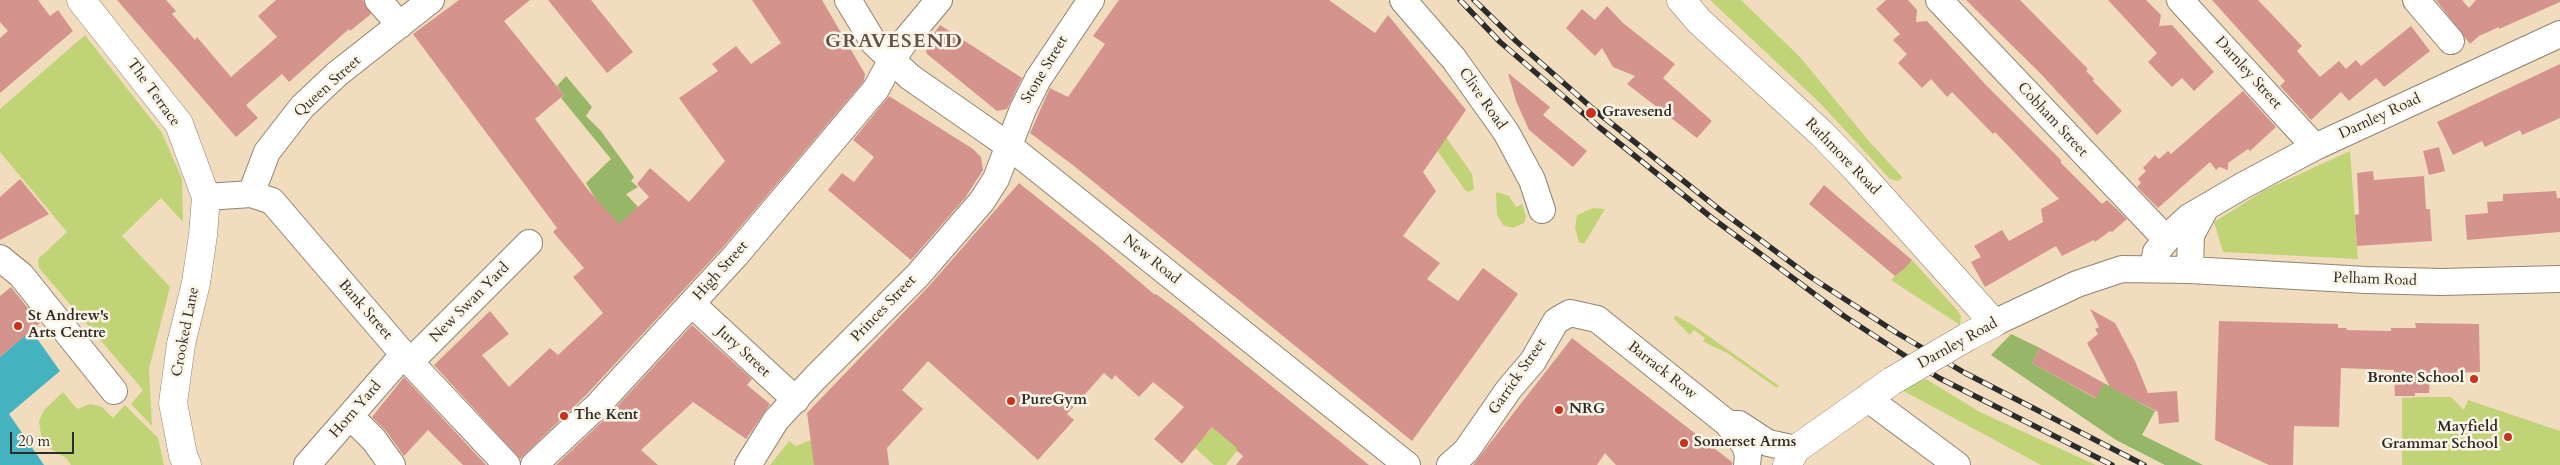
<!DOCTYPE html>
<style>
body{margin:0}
#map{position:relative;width:2560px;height:465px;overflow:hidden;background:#f1ddbd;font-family:Cardo,serif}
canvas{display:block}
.scale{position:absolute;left:10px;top:432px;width:64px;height:22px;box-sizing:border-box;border:2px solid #2b2b2b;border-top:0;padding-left:6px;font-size:15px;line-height:18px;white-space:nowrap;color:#2b2b2b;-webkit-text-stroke:4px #fcf5e5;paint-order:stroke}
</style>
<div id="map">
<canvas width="2560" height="465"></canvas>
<div class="scale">20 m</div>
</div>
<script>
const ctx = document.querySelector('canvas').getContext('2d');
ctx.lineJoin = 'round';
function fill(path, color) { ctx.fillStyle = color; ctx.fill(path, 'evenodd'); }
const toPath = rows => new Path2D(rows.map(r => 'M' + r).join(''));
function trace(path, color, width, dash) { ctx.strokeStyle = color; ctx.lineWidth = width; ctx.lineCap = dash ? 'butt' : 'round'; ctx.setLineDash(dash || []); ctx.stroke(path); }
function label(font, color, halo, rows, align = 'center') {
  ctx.font = font + ' Cardo,serif'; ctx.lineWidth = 5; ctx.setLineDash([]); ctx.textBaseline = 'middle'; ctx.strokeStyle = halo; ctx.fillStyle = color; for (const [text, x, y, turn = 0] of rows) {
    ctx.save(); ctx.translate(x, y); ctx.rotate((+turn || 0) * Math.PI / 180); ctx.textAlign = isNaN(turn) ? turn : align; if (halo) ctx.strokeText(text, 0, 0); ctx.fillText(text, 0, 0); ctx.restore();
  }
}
fill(toPath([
 [1710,0,1741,0,1800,57,1868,140,1903,178,1897,181,1890,179,1820,103],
 [85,35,162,133,182,179,183,222,161,198,122,236,170,287,149,369,152,426,131,404,143,390,39,268,38,259,67,232,0,152,0,109],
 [1446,137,1472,174,1474,189,1469,192,1465,190,1436,149],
 [2350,151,2358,259,2223,252,2214,222,2265,190],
 [1496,192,1509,196,1516,207,1522,204,1526,216,1524,223,1513,228,1503,225,1497,215],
 [1593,208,1605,209,1584,244,1579,242,1575,228,1577,215],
 [1912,260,1957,310,1961,316,1960,325,1891,280],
 [1675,315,1693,325,1779,386,1777,388,1727,353,1706,343,1703,341,1705,338,1694,330,1690,335,1674,319],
 [1926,379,1980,412,2096,465,2041,465,1900,389],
 [63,392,77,409,90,404,102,407,113,418,125,405,158,438,164,465,71,465,66,458,49,448,41,435,39,421,44,410],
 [2419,397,2451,397,2464,410,2468,400,2560,431,2560,465,2402,465,2402,398],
 [1222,415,1258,423,1226,465,1214,465,1174,429,1185,416,1207,434],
 [811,440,816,465,770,465,789,441,796,446]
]), '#c0d477');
fill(toPath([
 [566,76,592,107,586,116,601,131,634,177,631,181,638,187,626,194,652,222,634,244,598,203,586,183,611,159,561,98,564,95,557,86],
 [2011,334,2040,348,2032,363,2095,398,2104,383,2155,411,2142,435,2203,465,2165,465,2116,440,1991,355]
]), '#98b668');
fill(toPath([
 [31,330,60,371,9,414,44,465,0,465,0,357]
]), '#44b3bf');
fill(toPath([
 [0,0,38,0,50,16,58,10,73,31,0,93,0,38,8,31,0,22],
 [117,0,166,0,176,11,172,14,195,40,197,37,231,77,277,37,258,16,276,0,363,0,371,14,350,31,349,29,289,82,282,74,246,105,258,118,236,137],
 [459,0,530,0,504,21,564,95,535,119,589,191,619,224,649,197,637,184,650,168,689,202,725,161,679,98,718,71,712,64,736,46,751,64,781,43,752,0,822,0,865,74,864,81,725,245,587,394,520,459,434,365,490,311,509,334,482,355,509,387,550,348,558,355,603,313,573,277,584,268,553,232,557,228,413,34],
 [548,0,591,0,633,52,607,73],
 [1119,0,1329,0,1375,33,1388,15,1466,110,1423,172,1436,191,1403,236,1440,263,1427,279,1458,301,1483,268,1518,294,1412,441,1074,166,1030,133,1050,88,1068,97,1105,44,1093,36],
 [1886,0,1908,0,1917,10,1916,22,1927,21,1985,84,2061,160,2061,163,2102,204,2107,200,2127,219,2112,232,2110,231,2095,242,2094,240,2062,256,2056,246,1985,287,1971,262,1981,257,1974,246,2002,230,2009,241,2043,222,2041,209,2059,199,1995,132,1993,134,1952,92,1947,97,1931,79,1922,88,1898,63,1907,54,1893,40,1900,34,1876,9],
 [1966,0,2020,0,2088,69,2086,71,2094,79,2093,81,2122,111,2097,135,2041,74],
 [2108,0,2146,0,2161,15,2159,26,2172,25,2214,72,2194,91,2182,78,2172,87,2148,62,2157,53],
 [2212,0,2258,0,2302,46,2297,51,2320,77,2339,61,2346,69,2356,60,2361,66,2411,26,2430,51,2384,87,2376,78,2349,101,2341,92,2311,120,2280,86,2285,81],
 [2436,0,2462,0,2469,8,2476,0,2560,0,2560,2,2499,29,2499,27,2479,36,2470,44],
 [1607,6,1623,23,1675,64,1663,78,1712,121,1697,138,1627,84,1635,76,1613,67,1602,48,1595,56,1566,28,1582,9,1595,20],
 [940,25,1022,78,1007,109,997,111,927,54,925,46],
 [2560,64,2560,118,2522,135,2520,130,2485,147,2482,141,2453,155,2437,122],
 [1508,73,1550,107,1543,115,1587,151,1573,167,1529,130,1516,101],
 [2243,91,2276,127,2250,151,2248,149,2228,163,2228,170,2219,167,2216,170,2210,162,2158,208,2137,187,2141,183,2138,179,2146,171,2143,168,2155,155,2159,159,2168,151,2171,154],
 [889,96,973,149,981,157,983,170,965,198,911,260,828,190,842,173,854,182,874,157,853,140],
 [2439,147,2445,171,2429,175,2423,151],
 [2373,171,2374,180,2424,176,2426,209,2430,209,2432,241,2357,246,2355,215,2359,214,2357,173],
 [20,179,49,214,0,240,0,197],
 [1019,183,1100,248,1155,295,1156,294,1179,311,1369,465,1236,465,1243,456,1236,450,1237,448,1212,427,1182,464,1154,439,1184,407,1153,382,1139,397,1115,375,1112,380,1104,373,1067,414,1074,420,1038,460,928,361,902,390,923,409,887,448,889,465,814,465,807,413,929,286],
 [1824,185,1912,260,1906,267,1895,276,1809,204],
 [2556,191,2557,198,2560,198,2560,232,2467,240,2465,215,2488,213,2487,202,2503,201,2503,194],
 [11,287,40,323,0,357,0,296],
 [2090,309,2115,323,2135,361,2148,393,2177,391,2179,422,2159,424,2158,412,2110,387,2087,343,2098,334,2095,329,2099,327],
 [2219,321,2338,324,2338,328,2347,328,2346,330,2391,331,2391,328,2416,328,2415,323,2479,324,2480,372,2443,373,2443,379,2430,379,2429,393,2415,393,2415,396,2395,396,2394,370,2341,368,2339,427,2294,426,2293,465,2269,465,2215,440],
 [692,325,752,379,747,385,770,404,746,439,693,402,641,450,658,465,556,465,608,416],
 [1572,338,1732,462,1732,465,1616,465,1605,453,1597,465,1473,465],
 [2040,348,2104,383,2096,398,2032,363],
 [404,377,486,465,463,465,428,430,404,456,386,431,372,417]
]), '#d5938e');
const minor = toPath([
 [378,0,400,25],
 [848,0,874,43,910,77,1009,146,1407,465],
 [1403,0,1454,59,1506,132,1532,180,1542,210],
 [1939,0,2166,239],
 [2180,0,2315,147],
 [2416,0,2451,41],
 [251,194,267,152,302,107,337,74,431,0],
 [206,197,251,194,272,201,410,362,507,465],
 [0,258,21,275,114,391],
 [2153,268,2156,252,2175,230,2189,217,2244,185,2315,147,2560,34],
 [2190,270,2191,235,2205,209],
 [692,304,796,400],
 [1994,323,2077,284,2122,269,2190,270,2366,280,2442,282,2560,279],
 [410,362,529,243],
 [1867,398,1957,465],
 [351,417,374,440,392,465],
 [1731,424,1739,424,1768,443,1796,449],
 [307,465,404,354],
 [534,465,598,405,736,255,876,89,891,61,908,37,939,0],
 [748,465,776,420,815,378,918,275,982,201,996,179,1023,109,1038,79,1091,0],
 [1450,465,1466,451,1509,389,1533,361,1556,321,1570,313,1597,319,1727,423,1745,445,1748,455,1747,465]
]);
const major = toPath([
 [81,0,179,124,206,197,203,235,196,283,181,344,173,403,183,455,187,465],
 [1681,0,1699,21,1821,133,1855,168,1994,323,1967,337],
 [1787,465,1796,449,1892,381]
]);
trace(minor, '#8e8474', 28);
trace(major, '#8e8474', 29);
trace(minor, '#fff', 26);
trace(major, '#fff', 28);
const rail = toPath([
 [1460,0,1500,42,1599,127,1712,218,1844,316,1939,378,2112,465],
 [1474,0,1516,41,1592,108,1720,210,1809,276,1897,333,1965,373,2144,465]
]);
trace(rail, '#2b2b2b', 5.5);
trace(rail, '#fcf5e5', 4, [11]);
const majorBridge = toPath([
 [1892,381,1967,337]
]);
trace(majorBridge, '#8e8474', 29, []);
trace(majorBridge, '#fff', 28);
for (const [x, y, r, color] of [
 [1591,113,6,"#c8321e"],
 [18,326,5,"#c8321e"],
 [2474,379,5,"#c8321e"],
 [1011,401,5,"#c8321e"],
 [1559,410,5,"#c8321e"],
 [564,416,5,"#c8321e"],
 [2508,437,5,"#c8321e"],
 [1684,443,5,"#c8321e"]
]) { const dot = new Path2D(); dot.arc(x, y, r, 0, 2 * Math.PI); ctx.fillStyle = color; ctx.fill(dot); trace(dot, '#fcf5e5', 2); }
label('15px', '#2b2b2b', '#fcf5e5', [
 ["Stone Street",1045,70,-59],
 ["Darnley Street",2248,73,48],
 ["Queen Street",328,87,-42],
 ["The Terrace",153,93,54],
 ["Clive Road",1482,99,55],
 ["Darnley Road",2380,117,-25],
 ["Cobham Street",2052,120,47],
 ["Rathmore Road",1842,157,46],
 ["New Road",1151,260,39],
 ["High Street",721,271,-48],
 ["Pelham Road",2375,280,2],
 ["New Swan Yard",470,303,-45],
 ["Princes Street",884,309,-46],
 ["Bank Street",365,310,49],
 ["Crooked Lane",186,332,-79],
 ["Darnley Road",1958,344,-29],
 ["Jury Street",743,352,43],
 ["Barrack Row",1662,371,38],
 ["Garrick Street",1518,377,-55],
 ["Horn Yard",356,410,-49]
]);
label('bold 15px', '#2b2b2b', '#fcf5e5', [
 ["Gravesend",1602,113],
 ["St Andrew's",28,317],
 ["Arts Centre",28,334],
 ["Bronte School",2464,379,"right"],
 ["PureGym",1021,401],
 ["NRG",1569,410],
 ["The Kent",574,416],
 ["Mayfield",2498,428,"right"],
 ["Grammar School",2498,445,"right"],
 ["Somerset Arms",1694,443]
], 'left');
ctx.letterSpacing = '1px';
label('bold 20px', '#664f4e', '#fcf5e5', [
 ["GRAVESEND",894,42]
]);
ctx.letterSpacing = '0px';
</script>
